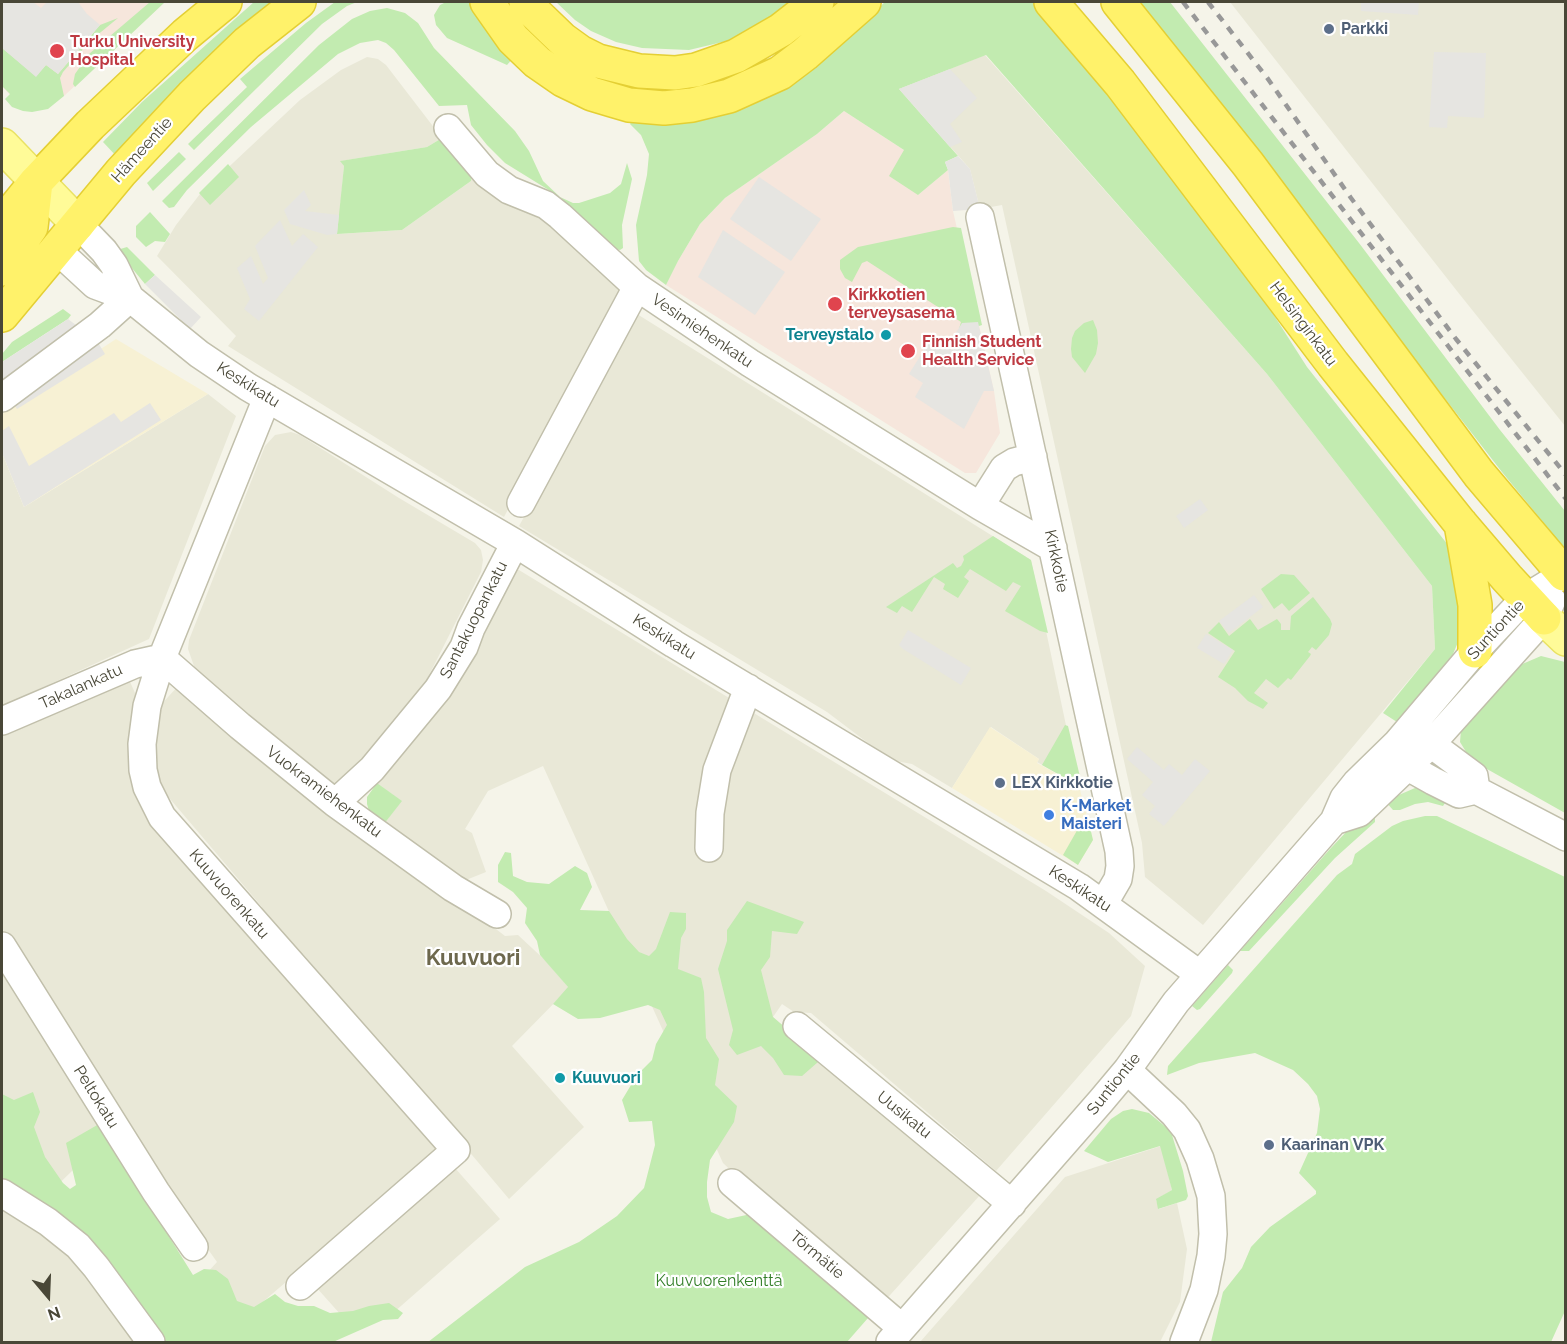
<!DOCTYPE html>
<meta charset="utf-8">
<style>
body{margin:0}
#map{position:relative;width:1567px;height:1344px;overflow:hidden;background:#f5f4e9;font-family:Raleway,sans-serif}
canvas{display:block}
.frame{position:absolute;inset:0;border:3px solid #494737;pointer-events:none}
.north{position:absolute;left:18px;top:1266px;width:60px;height:60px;-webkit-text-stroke:4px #fff;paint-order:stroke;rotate:161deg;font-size:16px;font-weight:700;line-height:24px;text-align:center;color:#494737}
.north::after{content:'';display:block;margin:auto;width:21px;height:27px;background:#494737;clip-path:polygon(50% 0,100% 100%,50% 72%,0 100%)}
</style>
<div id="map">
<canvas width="1567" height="1344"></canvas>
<div class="frame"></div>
<div class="north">N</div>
</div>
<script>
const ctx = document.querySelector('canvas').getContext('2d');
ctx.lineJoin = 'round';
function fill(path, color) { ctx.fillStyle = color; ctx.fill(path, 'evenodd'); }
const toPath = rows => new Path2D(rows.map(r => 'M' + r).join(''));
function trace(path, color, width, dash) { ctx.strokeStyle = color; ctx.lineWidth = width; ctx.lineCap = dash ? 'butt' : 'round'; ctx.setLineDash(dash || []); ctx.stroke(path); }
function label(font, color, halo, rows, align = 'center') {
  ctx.font = font + ' Raleway,sans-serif'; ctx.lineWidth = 4.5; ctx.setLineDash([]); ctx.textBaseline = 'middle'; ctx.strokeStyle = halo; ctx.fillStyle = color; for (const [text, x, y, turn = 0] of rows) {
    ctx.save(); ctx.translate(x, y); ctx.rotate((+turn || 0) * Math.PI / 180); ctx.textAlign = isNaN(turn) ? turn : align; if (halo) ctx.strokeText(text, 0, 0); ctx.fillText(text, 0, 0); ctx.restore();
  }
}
fill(toPath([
 [1230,2,1565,2,1565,426,1457,291],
 [985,55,1267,374,1432,586,1435,649,1203,925,1145,877,1142,843,1002,205,980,209,970,169,899,89],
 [367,57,378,59,386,65,442,138,427,147,341,161,344,166,338,234,402,230,471,181,472,174,535,212,608,277,622,294,504,517,228,346,236,336,157,256,176,225,200,194,300,100,341,70],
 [637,314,1031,560,1078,782,1074,783,1037,762,1039,759,991,727,952,788,912,764,896,761,872,746,827,712,519,526],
 [208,394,236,416,149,639,2,706,2,453,24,507],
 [291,432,300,435,399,498,475,543,481,550,483,560,481,572,422,689,353,772,336,784,330,784,203,679,194,666,188,649,189,640,265,446,275,435],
 [514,567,1046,891,1109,933,1145,966,1131,1016,996,1171,811,1013,794,1012,782,1004,773,1017,953,1172,981,1194,882,1304,771,1209,723,1163,543,766,488,791,465,829,472,833,486,872,461,882,384,824,401,801,377,783,419,734],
 [127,675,139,702,132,779,440,1150,244,1318,205,1275,217,1262,138,1150,2,928,2,733],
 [179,685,505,936,518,935,547,962,569,988,512,1046,584,1127,509,1199,303,954,301,955,257,912,262,907,165,793,157,774,154,752,159,721,158,708],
 [2,961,107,1137,38,1204,2,1181],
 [1161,1146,1172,1190,1156,1200,1159,1209,1177,1203,1187,1249,1180,1302,1160,1342,920,1342,1065,1177],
 [455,1168,500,1219,393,1313,349,1324,316,1287],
 [2,1203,77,1257,140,1342,2,1342]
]), '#e9e8d7');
fill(toPath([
 [116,339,208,394,24,507,2,453,2,414],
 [990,727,1039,759,1037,763,1074,783,1078,782,1093,840,1078,865,952,788]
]), '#f7f1d4');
fill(toPath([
 [2,2,165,2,64,96,10,95,2,86],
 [844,111,904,150,918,195,948,170,953,211,994,391,1000,433,976,473,965,473,666,285,678,261,700,224,725,198,817,134]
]), '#f6e6dc');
fill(toPath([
 [150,2,165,2,75,87,73,84,75,74,89,54],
 [254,2,279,2,118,158,103,142,142,102],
 [335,2,357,2,347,6,322,24,194,150,188,144,247,87,240,79,306,23],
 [446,2,474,2,515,56,507,65,447,38,436,25,434,15,440,5],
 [556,2,797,2,771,20,731,40,689,50,642,48,616,42,591,31,575,20],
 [885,2,1033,2,1145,140,1261,295,1307,367,1452,550,1466,623,1448,666,1397,722,1383,713,1435,649,1432,586,1267,374,986,55,899,89,958,156,945,162,948,170,918,195,889,176,904,150,844,111,817,134,725,198,700,224,678,261,666,285,646,270,639,261,636,225,647,175,649,154,641,135,630,124,635,116,839,44],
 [1137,2,1170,2,1359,243,1500,430,1565,511,1565,549,1502,472],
 [387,8,405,13,418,23,434,48,515,131,529,151,543,181,560,197,573,203,579,203,610,193,621,184,627,163,632,179,622,225,623,248,620,250,615,249,560,197,505,163,487,145,471,125,467,105,439,106,394,50,386,43,378,40,360,43,338,54,251,127,187,190,174,207,169,208,162,201,319,45,352,19,370,11],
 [118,18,90,41,63,72,60,78,64,96,48,109,32,112,23,111,12,107,5,99,10,94,2,86,2,48,36,76,46,65,58,74,100,25],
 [442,138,472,174,471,181,402,230,337,234,344,166,340,161,427,147],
 [179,152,186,159,153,191,147,183],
 [228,164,239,177,210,205,199,193],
 [150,212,170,234,165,242,155,241,146,247,136,237,136,226],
 [953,227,961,228,982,325,970,329,959,329,961,322,867,261,862,263,852,282,845,278,840,269,840,260,858,247],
 [127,247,155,275,145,284,117,250],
 [63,309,71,315,68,319,2,362,2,354,12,342],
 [1093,320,1097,330,1098,343,1096,354,1085,373,1072,357,1071,349,1072,338,1075,331,1084,323],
 [993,536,1031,560,1048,633,1040,631,1005,611,1021,586,1013,582,1006,591,970,569,964,577,969,581,958,598,943,589,945,584,934,577,912,612,902,606,897,613,886,607,953,563,957,568,961,566,964,560,963,556],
 [1281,574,1294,575,1310,593,1289,611,1282,603,1274,609,1261,589],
 [1313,597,1330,619,1332,624,1329,635,1316,650,1312,647,1308,652,1311,654,1310,656,1291,680,1288,678,1278,688,1266,679,1254,693,1268,703,1263,709,1248,701,1235,688,1218,677,1235,651,1208,633,1219,622,1229,636,1250,619,1258,630,1277,619,1281,624,1281,630,1290,630,1291,616],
 [1541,656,1565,662,1565,813,1471,760,1460,742,1461,730,1520,665],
 [1065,725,1068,726,1081,781,1074,783,1042,765],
 [377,783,402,801,384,824,369,811,367,804,367,797],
 [1415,788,1429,789,1449,797,1443,806,1428,802,1415,804,1400,810,1393,810,1385,801],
 [1375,811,1375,822,1335,858,1249,951,1240,951,1330,849,1348,830],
 [1425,816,1437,816,1565,877,1565,1311,1551,1342,1211,1342,1223,1292,1242,1268,1251,1247,1270,1227,1316,1194,1316,1191,1299,1173,1317,1133,1320,1109,1317,1096,1308,1084,1293,1070,1255,1053,1199,1063,1167,1075,1168,1066,1337,875,1352,864,1355,854,1392,826,1403,821],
 [1088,819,1093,840,1078,865,1063,855,1083,820],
 [505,852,511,853,513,876,527,882,549,884,575,866,587,873,592,887,580,910,609,911,627,939,639,952,649,956,656,949,670,912,686,913,686,929,681,938,678,969,701,978,704,992,706,1038,719,1059,715,1085,737,1106,734,1122,710,1160,707,1182,707,1197,711,1212,728,1219,751,1214,868,1318,847,1342,428,1342,525,1267,579,1242,617,1216,644,1188,655,1145,652,1121,629,1122,622,1100,637,1075,652,1060,656,1044,667,1025,660,1010,648,1005,600,1018,578,1019,553,1004,568,987,540,955,537,941,525,923,527,908,513,892,498,882,498,865],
 [747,901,804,922,797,934,772,931,770,957,761,970,773,1017,816,1054,818,1062,802,1076,784,1075,773,1058,761,1046,737,1055,729,1045,733,1030,718,969,727,941,727,930],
 [1228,965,1233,970,1232,973,1200,1009,1197,1010,1192,1006],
 [33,1092,40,1112,34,1127,45,1157,63,1183,70,1189,76,1185,66,1143,99,1124,193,1275,204,1269,216,1270,228,1279,237,1301,254,1307,275,1294,285,1302,298,1306,314,1306,330,1313,353,1311,369,1306,389,1303,403,1313,398,1319,383,1320,333,1342,163,1342,2,1181,2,1094,14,1100],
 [1132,1109,1149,1113,1167,1128,1172,1135,1183,1171,1188,1196,1186,1200,1158,1209,1156,1199,1172,1190,1160,1146,1108,1162,1084,1151,1111,1119,1123,1111]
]), '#c2ebb0');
fill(toPath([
 [2,2,33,2,41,8,47,2,78,2,87,14,100,25,58,74,46,65,36,77,2,48],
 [1361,2,1419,2,1418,15,1361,11],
 [1434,52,1486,53,1484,118,1448,116,1447,128,1429,127],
 [950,69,977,98,950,124,962,142,950,147,899,89],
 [958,156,970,169,980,209,953,211,948,170,945,162],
 [759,177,821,219,791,261,730,219],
 [304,190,311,205,305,211,339,215,337,234,327,235,290,224,284,210],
 [280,220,292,246,303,234,318,247,259,321,244,309,250,299,237,268,251,256,263,284,268,278,255,246],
 [723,230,785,272,755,315,698,277],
 [155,275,201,317,190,329,145,284],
 [68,319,97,341,105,354,17,409,2,386,2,362],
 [978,322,994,391,984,391,964,429,915,397,923,383,909,374,932,337,935,336,949,344,962,323],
 [150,403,161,420,24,507,2,453,2,431,9,426,29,466,114,413,121,422],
 [1200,499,1208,510,1184,528,1176,516],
 [1254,595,1263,607,1229,633,1219,621],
 [908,630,971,668,961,685,903,649,899,645],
 [1206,634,1233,650,1224,664,1197,648],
 [1137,747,1164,770,1169,764,1182,775,1195,759,1210,771,1164,826,1149,814,1155,806,1142,795,1153,782,1127,759]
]), '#e6e5e1');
const minor = toPath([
 [448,128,487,174,509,190,546,205,560,216,637,287,750,363,980,506,1053,548],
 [980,217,1119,851,1120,866,1118,879,1104,903],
 [78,224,104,251,114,265,130,298],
 [57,250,95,285,130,298,199,354,248,387,515,543,674,644,1079,887,1199,974],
 [2,398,100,325,130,298],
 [267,398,162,658,147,706,142,744,143,770,147,787,162,817,456,1150,300,1286],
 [521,503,637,287],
 [980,506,1004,468,1014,462,1033,457],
 [162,658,240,726,335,803,453,888,497,914],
 [2,721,135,664,162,658],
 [1413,744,1431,744,1474,776,1476,790],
 [1402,753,1408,767,1433,781,1459,794,1476,790,1566,837],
 [335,803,372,769,438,689,464,647,471,628,515,543],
 [1334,821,1359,813,1431,744,1544,618,1552,600],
 [709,848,710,813,717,770,748,688],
 [2,946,156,1192,194,1247],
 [797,1026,1012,1204],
 [1127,1070,1174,1114,1187,1130,1200,1159,1211,1196,1213,1234,1211,1256,1204,1290,1184,1342],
 [732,1183,902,1328],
 [2,1193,48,1222,78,1246,96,1267,151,1342],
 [890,1342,1101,1101,1127,1070,1176,1002,1334,821,1344,798,1356,783,1397,743,1475,651,1525,598,1564,574]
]);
const major = toPath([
 [2,145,78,224],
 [1544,618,1566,639]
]);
const highway = toPath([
 [487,2,513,39,537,62,563,80,592,94,612,100,629,105,664,108,692,105,729,96,780,73,805,54,864,2],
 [526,2,535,13,562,39,580,52,598,61,639,71,675,73,696,70,736,56,781,30,817,2],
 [1051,2,1120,83,1333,364,1460,523,1507,578,1544,618],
 [1118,2,1248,164,1479,474,1564,574],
 [2,224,36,182,90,125,185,35,225,2],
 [2,269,31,227,36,182],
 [2,315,121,172,192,96,247,43,299,2],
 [1461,524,1475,605,1475,651]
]);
trace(minor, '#c1bfab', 30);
trace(major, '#e9e263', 36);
trace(highway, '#e4cf34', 36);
trace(minor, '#fff', 27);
trace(major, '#fffb98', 33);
trace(highway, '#fff26a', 33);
trace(toPath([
 [1183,2,1566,499],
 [1208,2,1268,79,1351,198,1456,339,1566,475]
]), '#989898', 4.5, [8, 8]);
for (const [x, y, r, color] of [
 [1329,29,6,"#5c6f8a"],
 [57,51,8,"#e0444e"],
 [835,304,8,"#e0444e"],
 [886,335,6,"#0f9aa8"],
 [908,351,8,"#e0444e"],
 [1000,783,6,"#5c6f8a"],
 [1049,815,6,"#3f7fe0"],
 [560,1078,6,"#0f9aa8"],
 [1269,1145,6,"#5c6f8a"]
]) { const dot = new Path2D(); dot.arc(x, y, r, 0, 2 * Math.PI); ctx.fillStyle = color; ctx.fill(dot); trace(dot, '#fff', 2); }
label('bold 16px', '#4e5e75', '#fff', [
 ["Parkki",1341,29],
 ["LEX Kirkkotie",1012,783],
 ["Kaarinan VPK",1281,1145]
], 'left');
label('bold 16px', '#be3a42', '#fff', [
 ["Turku University",70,42],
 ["Hospital",70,60],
 ["Kirkkotien",848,295],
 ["terveysasema",848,313],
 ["Finnish Student",922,342],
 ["Health Service",922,360]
], 'left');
label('16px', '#494737', '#fff', [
 ["Hämeentie",142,150,-48],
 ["Helsinginkatu",1303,324,53],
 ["Vesimiehenkatu",702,331,34],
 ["Keskikatu",248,385,32],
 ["Kirkkotie",1056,561,78],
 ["Santakuopankatu",474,620,-63],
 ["Suntiontie",1496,630,-47],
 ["Keskikatu",664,637,32],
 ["Takalankatu",81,687,-24],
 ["Vuokramiehenkatu",324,792,37],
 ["Keskikatu",1080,889,33],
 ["Kuuvuorenkatu",229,894,49],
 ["Suntiontie",1114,1084,-51],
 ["Peltokatu",96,1097,58],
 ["Uusikatu",904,1115,39],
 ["Törmätie",817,1255,40]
]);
label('bold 16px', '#0d838f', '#fff', [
 ["Terveystalo",874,335],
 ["Kuuvuori",572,1078,"left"]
], 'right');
label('bold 16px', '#366cbe', '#fff', [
 ["K-Market",1061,806],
 ["Maisteri",1061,824]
], 'left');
label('16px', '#327e27', '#fff', [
 ["Kuuvuorenkenttä",719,1281]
]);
label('bold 22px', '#6d684d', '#fff', [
 ["Kuuvuori",473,958]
]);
</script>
